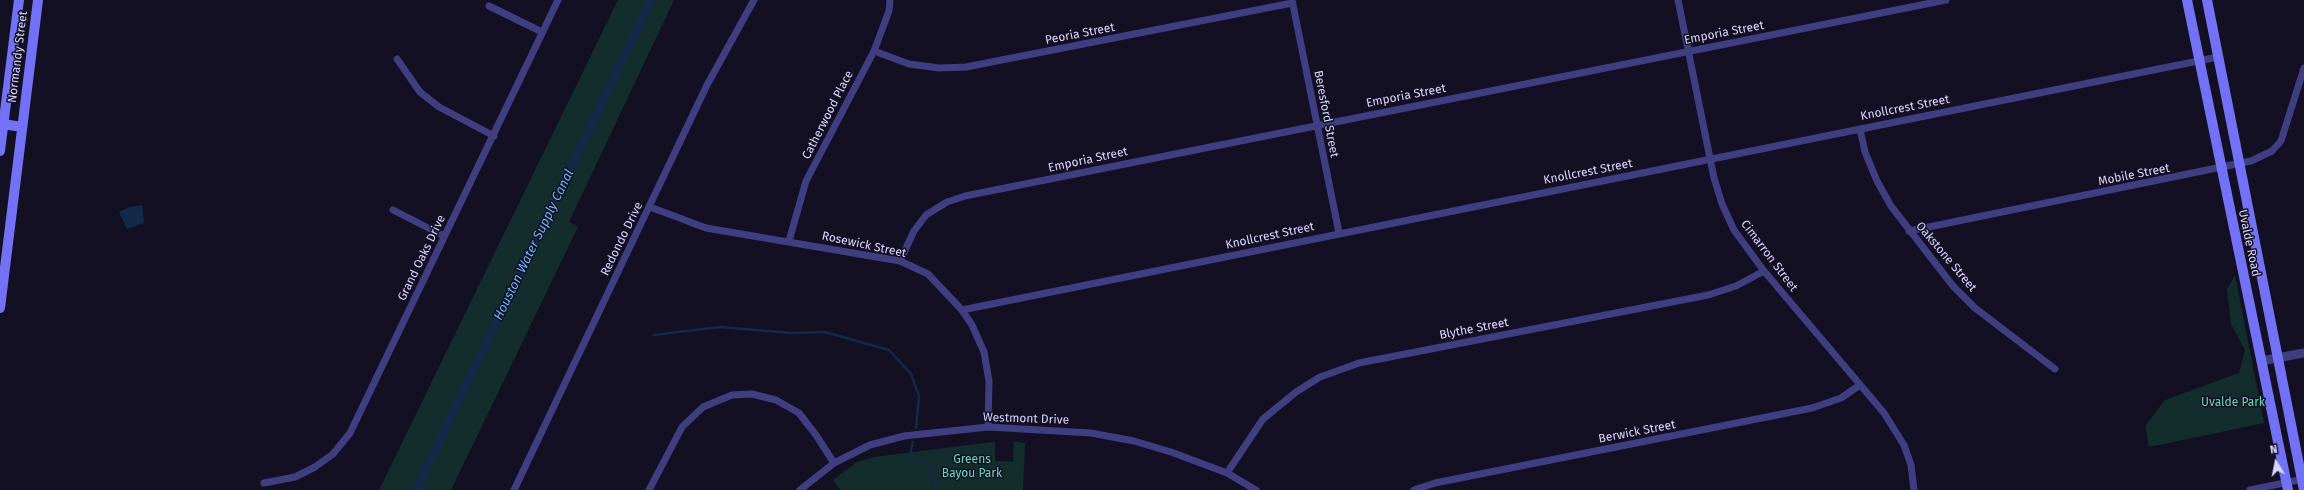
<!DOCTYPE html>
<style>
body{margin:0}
#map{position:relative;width:2304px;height:490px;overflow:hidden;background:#131024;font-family:"Fira Sans",sans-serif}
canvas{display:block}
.north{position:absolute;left:2256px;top:442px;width:40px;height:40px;-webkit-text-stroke:3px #131024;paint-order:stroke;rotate:350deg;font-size:11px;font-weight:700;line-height:16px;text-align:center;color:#d9d5fd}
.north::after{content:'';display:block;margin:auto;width:14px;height:18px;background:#d9d5fd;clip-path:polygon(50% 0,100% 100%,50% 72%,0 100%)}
</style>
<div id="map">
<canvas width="2304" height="490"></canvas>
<div class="north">N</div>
</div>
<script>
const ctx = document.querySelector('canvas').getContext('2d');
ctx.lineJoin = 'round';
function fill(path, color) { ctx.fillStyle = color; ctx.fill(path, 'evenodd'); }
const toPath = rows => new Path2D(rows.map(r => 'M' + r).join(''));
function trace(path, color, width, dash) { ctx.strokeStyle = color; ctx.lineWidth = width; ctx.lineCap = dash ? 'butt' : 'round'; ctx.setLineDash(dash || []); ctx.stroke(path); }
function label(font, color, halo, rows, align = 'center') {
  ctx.font = font + ' "Fira Sans",sans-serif'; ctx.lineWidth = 3; ctx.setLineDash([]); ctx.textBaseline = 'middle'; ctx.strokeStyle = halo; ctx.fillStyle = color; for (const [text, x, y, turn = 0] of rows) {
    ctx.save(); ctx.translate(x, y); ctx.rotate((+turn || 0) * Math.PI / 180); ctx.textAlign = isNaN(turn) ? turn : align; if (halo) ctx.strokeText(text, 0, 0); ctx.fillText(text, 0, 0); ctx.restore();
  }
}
fill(toPath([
 [618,0,674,0,569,222,578,227,451,490,379,490],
 [2235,275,2264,423,2149,447,2145,426,2165,400,2239,373,2245,350,2231,324,2227,289],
 [1014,441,1025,443,1023,490,840,490,833,480,857,462,874,457,968,445,995,442,995,461,1013,462]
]), '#132d2c');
fill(toPath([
 [142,205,144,223,127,229,119,212,130,207]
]), '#13294a');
trace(toPath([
 [654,335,720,327,791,333,825,332,889,350,911,374,919,396,916,428],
 [913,442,910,455,930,466,935,476,935,490]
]), '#13294a', 2.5);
trace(toPath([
 [416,490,651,0]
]), '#13294a', 8);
trace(toPath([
 [1292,0,1339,233],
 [1678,0,1714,178,1722,204,1734,230,1764,271,1884,413,1904,445,1911,465,1914,490],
 [489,6,542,32],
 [874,51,909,64,939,68,966,67,1292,3],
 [397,59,420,92,439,107,494,136],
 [1860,129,1865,152,1877,181,1891,206,1953,286,1975,308,2055,369],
 [650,207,706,228,900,261,928,274,962,310,972,325,984,352,989,381,988,427],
 [393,210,444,236],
 [1909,231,2251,161,2272,151,2281,141,2304,68],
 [789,241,806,181,874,51,889,11,890,0],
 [900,261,914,231,926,215,947,202,965,196,1946,0],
 [962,310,2218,57],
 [1227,473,1263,419,1296,392,1320,377,1359,363,1708,295,1736,286,1764,271],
 [264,483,295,477,315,467,333,454,350,433,558,0],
 [514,490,707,85,754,0],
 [649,490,682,427,703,407,732,395,752,394,776,400,799,413,816,435,834,463],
 [800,490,834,463,870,445,904,436,988,427,1091,433,1134,441,1171,452,1227,473,1256,490],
 [1414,490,1435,483,1812,408,1841,398,1860,385],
 [2250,490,2304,479]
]), '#3f3e80', 7);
trace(toPath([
 [2261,361,2304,353]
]), '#3f3e80', 9);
trace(toPath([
 [2187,0,2288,490],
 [2207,0,2304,490],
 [3,124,22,127],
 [0,151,19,0],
 [0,308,38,0]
]), '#7372f7', 10);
label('12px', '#d9d5fd', '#131024', [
 ["Emporia Street",1724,33,-11],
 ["Peoria Street",1080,34,-11],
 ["Normandy Street",18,57,-83],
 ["Emporia Street",1406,96,-11],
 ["Knollcrest Street",1905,108,-11],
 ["Beresford Street",1326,114,79],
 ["Catherwood Place",828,115,-63],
 ["Emporia Street",1088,160,-12],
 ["Knollcrest Street",1588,172,-11],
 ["Mobile Street",2134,175,-11],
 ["Knollcrest Street",1270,236,-12],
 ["Redondo Drive",622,239,-64],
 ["Uvalde Road",2249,243,78],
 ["Rosewick Street",864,245,12],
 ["Cimarron Street",1769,256,53],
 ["Oakstone Street",1946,257,50],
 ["Grand Oaks Drive",422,258,-64],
 ["Blythe Street",1474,329,-11],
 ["Westmont Drive",1026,419,2],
 ["Berwick Street",1637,432,-11]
]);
label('12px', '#65d8b9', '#131024', [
 ["Uvalde Park",2233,403],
 ["Greens",972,460],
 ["Bayou Park",972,474]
]);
label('italic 13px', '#69b8f6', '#131024', [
 ["Houston Water Supply Canal",534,245,-64]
]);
</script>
